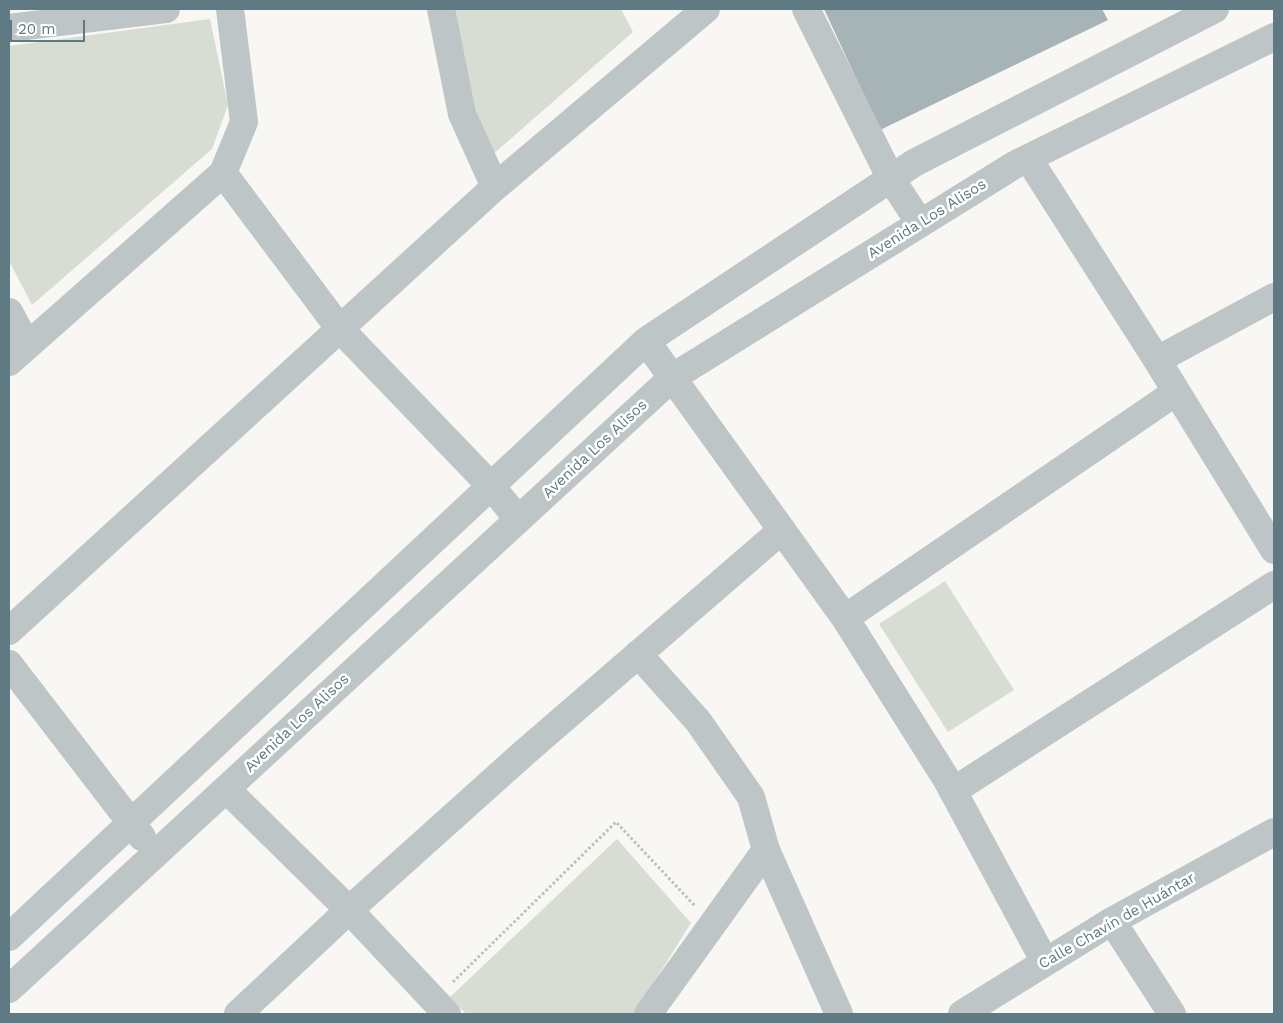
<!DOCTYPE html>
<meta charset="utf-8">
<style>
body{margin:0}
#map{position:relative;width:1283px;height:1023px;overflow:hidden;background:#f8f7f4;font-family:"Work Sans",sans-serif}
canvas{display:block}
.frame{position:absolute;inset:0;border:10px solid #5f7a82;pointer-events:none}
.scale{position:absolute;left:10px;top:20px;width:75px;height:22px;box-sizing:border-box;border:2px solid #5f7a82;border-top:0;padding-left:6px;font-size:15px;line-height:18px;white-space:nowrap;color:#5f7a82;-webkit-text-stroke:4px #fff;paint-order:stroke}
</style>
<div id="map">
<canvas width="1283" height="1023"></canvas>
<div class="frame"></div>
<div class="scale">20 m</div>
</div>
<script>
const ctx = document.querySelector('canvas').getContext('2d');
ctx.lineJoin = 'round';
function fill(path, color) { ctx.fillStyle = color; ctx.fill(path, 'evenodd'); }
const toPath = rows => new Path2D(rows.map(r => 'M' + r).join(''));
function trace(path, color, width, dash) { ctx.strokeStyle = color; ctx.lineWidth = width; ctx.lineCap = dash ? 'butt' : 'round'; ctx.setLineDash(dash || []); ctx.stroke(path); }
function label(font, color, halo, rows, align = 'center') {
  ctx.font = font + ' "Work Sans",sans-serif'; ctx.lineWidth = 5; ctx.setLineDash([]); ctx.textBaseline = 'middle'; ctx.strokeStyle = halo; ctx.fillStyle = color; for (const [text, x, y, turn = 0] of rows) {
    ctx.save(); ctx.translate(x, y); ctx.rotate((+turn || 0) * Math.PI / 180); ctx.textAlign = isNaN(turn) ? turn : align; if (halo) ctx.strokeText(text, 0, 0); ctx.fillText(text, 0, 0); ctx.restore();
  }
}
fill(toPath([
 [455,9,621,9,633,32,491,156,470,98],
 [210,19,228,105,212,149,32,305,9,261,9,46],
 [945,581,1014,690,948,732,879,624],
 [617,839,691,923,634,1014,466,1014,450,997]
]), '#d8ddd3');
fill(toPath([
 [824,9,1102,9,1108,20,880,130]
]), '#a6b4b7');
trace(toPath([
 [453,982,616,822,695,906]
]), '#babfc1', 3, [2.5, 2.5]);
trace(toPath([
 [230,9,244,122,223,173,340,329,491,486,518,519],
 [441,9,462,114,495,187],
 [806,9,891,179,920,223],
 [9,28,166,9],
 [1028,158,1157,360,1274,550],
 [9,312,27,345],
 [646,341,845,618,947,780,1045,962],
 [1157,360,1274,297],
 [9,362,223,173],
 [845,618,1176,392],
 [9,631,495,187,706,9],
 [638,654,698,721,751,797,766,850,839,1014],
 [9,664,142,837],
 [226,789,349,910,447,1014],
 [953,791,1274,585],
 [1112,921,1172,1014],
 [9,937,646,341,914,163,1215,9],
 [9,989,673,377,1016,164,1274,37],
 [238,1014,349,910,524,753,782,530],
 [648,1014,766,850],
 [962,1014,1112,921,1274,832]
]), '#bdc5c7', 28);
label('15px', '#5f7a82', '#fff', [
 ["Avenida Los Alisos",927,219,-32],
 ["Avenida Los Alisos",595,449,-43],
 ["Avenida Los Alisos",297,723,-43],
 ["Calle Chavín de Huántar",1117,921,-30]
]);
</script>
